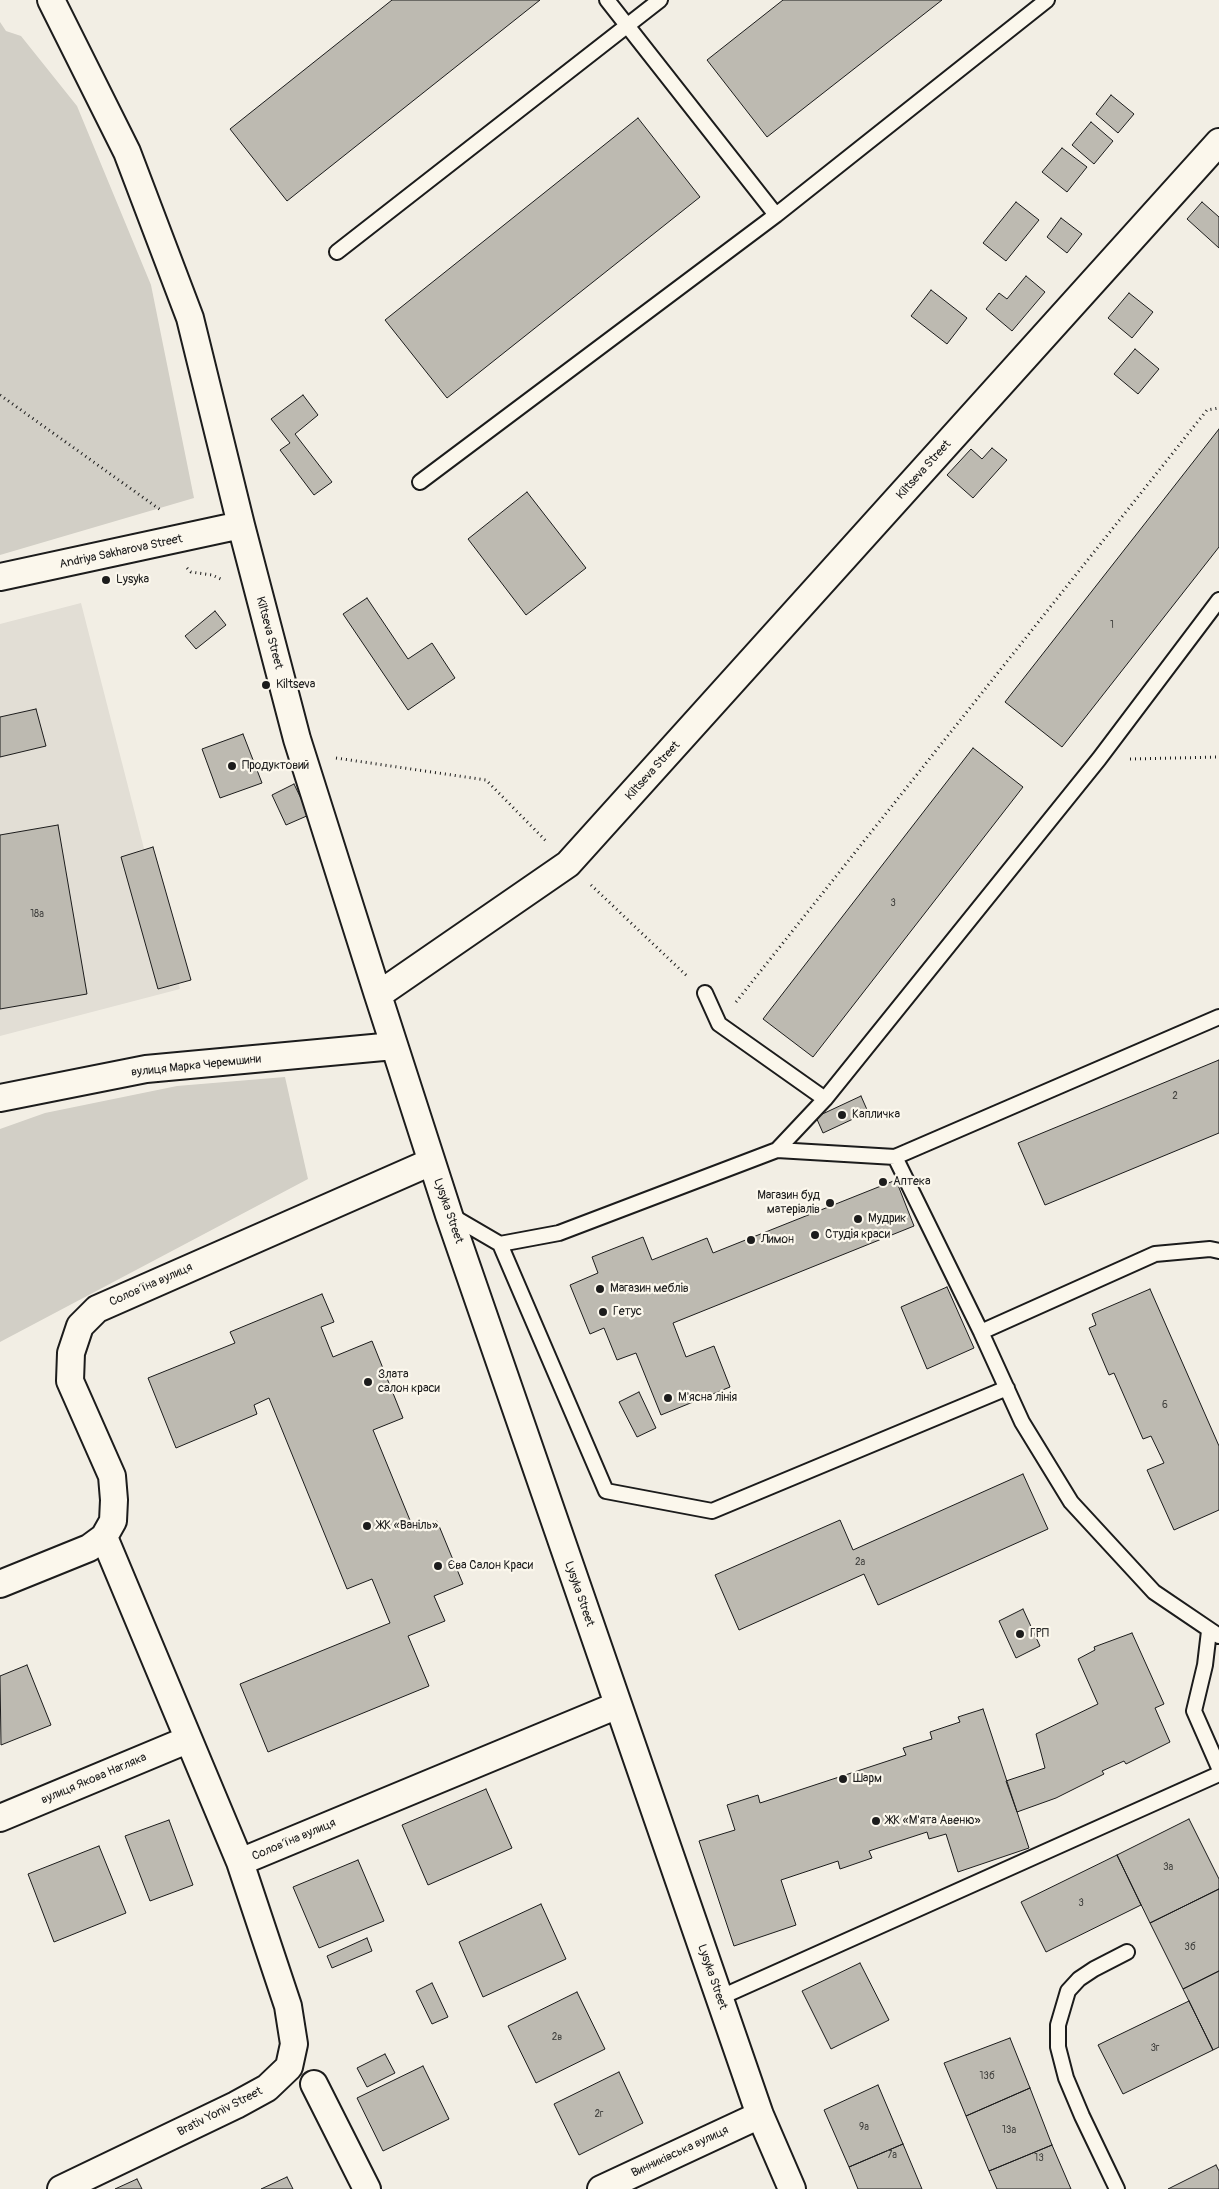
<!DOCTYPE html>
<meta charset="utf-8">
<style>
body{margin:0}
canvas{display:block;background:#f2eee4}
</style>
<canvas width="1219" height="2189"></canvas>
<script>
const ctx = document.querySelector('canvas').getContext('2d');
ctx.lineJoin = 'round';
function fill(path, color) { ctx.fillStyle = color; ctx.fill(path, 'evenodd'); }
const toPath = rows => new Path2D(rows.map(r => 'M' + r).join(''));
function trace(path, color, width, dash) { ctx.strokeStyle = color; ctx.lineWidth = width; ctx.lineCap = dash ? 'butt' : 'round'; ctx.setLineDash(dash || []); ctx.stroke(path); }
function label(font, color, halo, rows, align = 'center') {
  ctx.font = font + ' Pangolin,sans-serif'; ctx.lineWidth = 4.5; ctx.setLineDash([]); ctx.textBaseline = 'middle'; ctx.strokeStyle = halo; ctx.fillStyle = color; for (const [text, x, y, turn = 0] of rows) {
    ctx.save(); ctx.translate(x, y); ctx.rotate((+turn || 0) * Math.PI / 180); ctx.textAlign = isNaN(turn) ? turn : align; if (halo) ctx.strokeText(text, 0, 0); ctx.fillText(text, 0, 0); ctx.restore();
  }
}
fill(toPath([
 [81,603,180,989,0,1036,0,624]
]), '#e2ded5');
fill(toPath([
 [0,22,6,31,21,36,77,106,151,285,194,498,0,555],
 [285,1077,308,1179,0,1342,0,1129,45,1113,177,1086]
]), '#d2cfc6');
const building = toPath([
 [392,0,540,0,287,201,230,129,392,0],
 [783,0,942,0,767,137,707,60,783,0],
 [1111,95,1134,114,1118,133,1096,114,1111,95],
 [638,118,700,197,447,398,385,320,638,118],
 [1091,122,1113,141,1094,164,1072,145,1091,122],
 [1062,148,1087,167,1067,192,1042,172,1062,148],
 [1016,202,1039,220,1006,261,983,243,1016,202],
 [1202,202,1219,217,1219,248,1187,219,1202,202],
 [1061,218,1082,234,1067,253,1047,237,1061,218],
 [1026,276,1045,292,1012,331,986,309,999,293,1007,299,1026,276],
 [931,290,967,318,947,344,911,316,931,290],
 [1129,293,1153,312,1132,338,1108,318,1129,293],
 [1135,349,1159,369,1138,394,1114,374,1135,349],
 [303,395,318,415,295,434,332,482,314,495,280,450,290,443,271,419,303,395],
 [1219,429,1219,547,1062,747,1005,702,1219,429],
 [992,448,1007,460,973,498,947,475,971,449,982,459,992,448],
 [527,492,586,568,526,615,468,539,527,492],
 [367,598,408,659,432,643,455,678,408,710,343,614,367,598],
 [215,611,226,625,196,649,185,636,215,611],
 [36,709,46,746,0,757,0,717,36,709],
 [243,734,262,783,220,798,202,749,243,734],
 [973,748,1023,787,813,1057,763,1019,973,748],
 [294,784,309,815,286,825,272,795,294,784],
 [58,825,87,994,0,1009,0,835,58,825],
 [153,847,191,980,158,989,121,857,153,847],
 [1219,1060,1219,1133,1045,1205,1018,1143,1219,1060],
 [861,1096,868,1112,823,1133,816,1117,861,1096],
 [896,1180,914,1226,673,1323,686,1357,714,1346,730,1387,661,1415,636,1353,617,1360,604,1328,590,1334,570,1285,598,1273,592,1257,643,1237,652,1260,707,1238,713,1253,896,1180],
 [947,1287,974,1348,927,1369,901,1307,947,1287],
 [1150,1289,1219,1446,1219,1510,1174,1530,1147,1470,1164,1463,1151,1436,1143,1439,1114,1373,1109,1375,1089,1328,1096,1325,1092,1314,1150,1289],
 [322,1294,334,1322,321,1327,333,1357,372,1341,403,1418,373,1430,414,1530,437,1521,463,1584,434,1596,445,1621,408,1636,429,1686,268,1752,240,1684,390,1623,372,1579,347,1589,269,1398,254,1405,257,1414,176,1448,148,1378,235,1343,230,1332,322,1294],
 [639,1392,656,1428,637,1437,619,1402,639,1392],
 [1023,1474,1048,1529,878,1605,864,1574,739,1630,715,1575,840,1520,853,1550,1023,1474],
 [1023,1609,1040,1646,1016,1658,999,1621,1023,1609],
 [1132,1633,1164,1704,1155,1708,1170,1742,1126,1764,1124,1761,1102,1771,1104,1774,1056,1798,1017,1812,1006,1781,1045,1768,1036,1734,1098,1704,1078,1659,1095,1650,1094,1647,1132,1633],
 [27,1665,51,1725,1,1745,0,1676,27,1665],
 [983,1709,1029,1848,958,1872,946,1834,929,1839,927,1832,869,1851,872,1858,840,1869,838,1861,781,1880,796,1925,734,1946,699,1841,735,1830,727,1805,758,1795,760,1803,906,1755,903,1748,932,1739,930,1732,960,1722,958,1717,983,1709],
 [486,1789,512,1848,428,1885,402,1825,486,1789],
 [1189,1819,1219,1879,1219,1889,1150,1923,1117,1855,1189,1819],
 [169,1820,193,1885,150,1901,125,1836,169,1820],
 [99,1846,126,1913,54,1942,28,1874,99,1846],
 [1117,1855,1141,1905,1046,1952,1021,1902,1117,1855],
 [358,1860,384,1921,319,1948,293,1887,358,1860],
 [1219,1889,1219,1971,1183,1989,1150,1923,1219,1889],
 [541,1904,566,1959,483,1997,459,1942,541,1904],
 [367,1938,372,1951,332,1968,327,1956,367,1938],
 [860,1963,889,2020,831,2049,802,1991,860,1963],
 [1219,1971,1219,2047,1213,2050,1183,1989,1219,1971],
 [432,1983,448,2017,432,2024,416,1991,432,1983],
 [577,1992,605,2049,536,2083,508,2026,577,1992],
 [1189,2001,1213,2050,1123,2094,1098,2045,1189,2001],
 [1010,2038,1030,2088,966,2116,944,2063,1010,2038],
 [385,2054,395,2073,367,2087,357,2068,385,2054],
 [423,2066,449,2119,383,2151,357,2098,423,2066],
 [619,2072,643,2123,579,2155,554,2104,619,2072],
 [878,2085,903,2144,849,2167,824,2110,878,2085],
 [1030,2088,1052,2145,989,2171,966,2116,1030,2088],
 [903,2144,922,2189,858,2189,849,2167,903,2144],
 [1052,2145,1071,2189,997,2189,989,2171,1052,2145],
 [1216,2165,1219,2171,1219,2189,1168,2189,1216,2165],
 [287,2177,293,2189,261,2189,287,2177],
 [137,2179,142,2189,115,2189,137,2179]
]);
fill(building, '#bdbab1');
trace(building, '#1c1c1c', 1);
const lane = toPath([
 [607,0,776,215],
 [337,252,660,0],
 [420,482,776,215,1047,0],
 [705,993,719,1024,825,1099],
 [777,1150,825,1099,1099,759,1219,600],
 [895,1157,981,1332,1022,1422,1071,1502,1154,1592,1219,1636],
 [452,1216,500,1244,559,1233,777,1150,895,1157,1219,1017],
 [500,1244,606,1491,712,1511,1007,1388],
 [981,1332,1155,1254,1210,1249,1219,1251],
 [1209,1631,1205,1665,1194,1711,1219,1768],
 [719,1998,1219,1774],
 [1117,2189,1082,2116,1066,2078,1058,2047,1058,2025,1068,1991,1079,1979,1094,1969,1127,1952]
]);
const street = toPath([
 [51,0,127,152,190,318,241,525,297,739,378,995,568,864,1219,142],
 [0,577,241,525],
 [378,995,449,1215,760,2115,792,2189],
 [0,1098,146,1069,394,1046],
 [104,1537,240,1862,618,1705],
 [0,1584,89,1548,104,1537,113,1521,114,1500,112,1476,70,1381,71,1353,80,1326,97,1309,431,1162],
 [0,1818,187,1740],
 [314,2084,367,2189],
 [61,2189,236,2105,267,2088,289,2067,294,2044,288,2006,240,1862],
 [601,2189,760,2115]
]);
trace(lane, '#1c1c1c', 18);
trace(street, '#1c1c1c', 30);
trace(toPath([
 [0,395,162,511],
 [187,568,191,572,212,575,223,580],
 [336,758,486,780,547,842],
 [1130,759,1219,757],
 [591,885,688,977],
 [736,1002,1207,410,1219,408]
]), '#1c1c1c', 3, [1, 4]);
trace(lane, '#fbf7ec', 14);
trace(street, '#fbf7ec', 26);
for (const [x, y, r, color] of [
 [106,580,5,"#1c1c1c"],
 [266,685,5,"#1c1c1c"],
 [232,766,5,"#1c1c1c"],
 [842,1115,5,"#1c1c1c"],
 [883,1182,5,"#1c1c1c"],
 [830,1203,5,"#1c1c1c"],
 [858,1219,5,"#1c1c1c"],
 [815,1235,5,"#1c1c1c"],
 [751,1240,5,"#1c1c1c"],
 [600,1289,5,"#1c1c1c"],
 [603,1312,5,"#1c1c1c"],
 [368,1382,5,"#1c1c1c"],
 [668,1398,5,"#1c1c1c"],
 [367,1526,5,"#1c1c1c"],
 [438,1566,5,"#1c1c1c"],
 [1020,1634,5,"#1c1c1c"],
 [843,1779,5,"#1c1c1c"],
 [876,1821,5,"#1c1c1c"]
]) { const dot = new Path2D(); dot.arc(x, y, r, 0, 2 * Math.PI); ctx.fillStyle = color; ctx.fill(dot); trace(dot, '#fbf7ec', 2); }
label('10px', '#444441', null, [
 ["1",1112,625],
 ["3",893,903],
 ["18а",37,914],
 ["2",1175,1096],
 ["6",1165,1405],
 ["2а",860,1562],
 ["3а",1168,1867],
 ["3",1081,1903],
 ["3б",1190,1947],
 ["2в",557,2037],
 ["3г",1155,2048],
 ["13б",987,2076],
 ["2г",599,2114],
 ["9а",864,2127],
 ["13а",1009,2130],
 ["7а",892,2155],
 ["13",1039,2158]
]);
label('12px', '#1c1c1c', '#fbf7ec', [
 ["Kiltseva Street",924,470,-48],
 ["Andriya Sakharova Street",121,552,-12],
 ["Kiltseva Street",269,633,75],
 ["Kiltseva Street",653,771,-48],
 ["вулиця Марка Черемшини",196,1066,-6],
 ["Lysyka Street",448,1211,71],
 ["Соловʼїна вулиця",151,1285,-24],
 ["Lysyka Street",579,1594,71],
 ["вулиця Якова Нагляка",94,1779,-23],
 ["Соловʼїна вулиця",294,1840,-23],
 ["Lysyka Street",712,1977,71],
 ["Brativ Yoniv Street",220,2112,-27],
 ["Винниківська вулиця",680,2152,-25]
]);
label('12px', '#1c1c1c', '#fbf7ec', [
 ["Lysyka",116,580],
 ["Kiltseva",276,685],
 ["Продуктовий",242,766],
 ["Капличка",852,1115],
 ["Аптека",893,1182],
 ["Магазин буд",820,1196,"right"],
 ["матеріалів",820,1210,"right"],
 ["Мудрик",868,1219],
 ["Студія краси",825,1235],
 ["Лимон",761,1240],
 ["Магазин меблів",610,1289],
 ["Гетус",613,1312],
 ["Злата",378,1375],
 ["салон краси",378,1389],
 ["М'ясна лінія",678,1398],
 ["ЖК «Ваніль»",377,1526],
 ["Єва Салон Краси",448,1566],
 ["ГРП",1030,1634],
 ["Шарм",853,1779],
 ["ЖК «М'ята Авеню»",886,1821]
], 'left');
</script>
